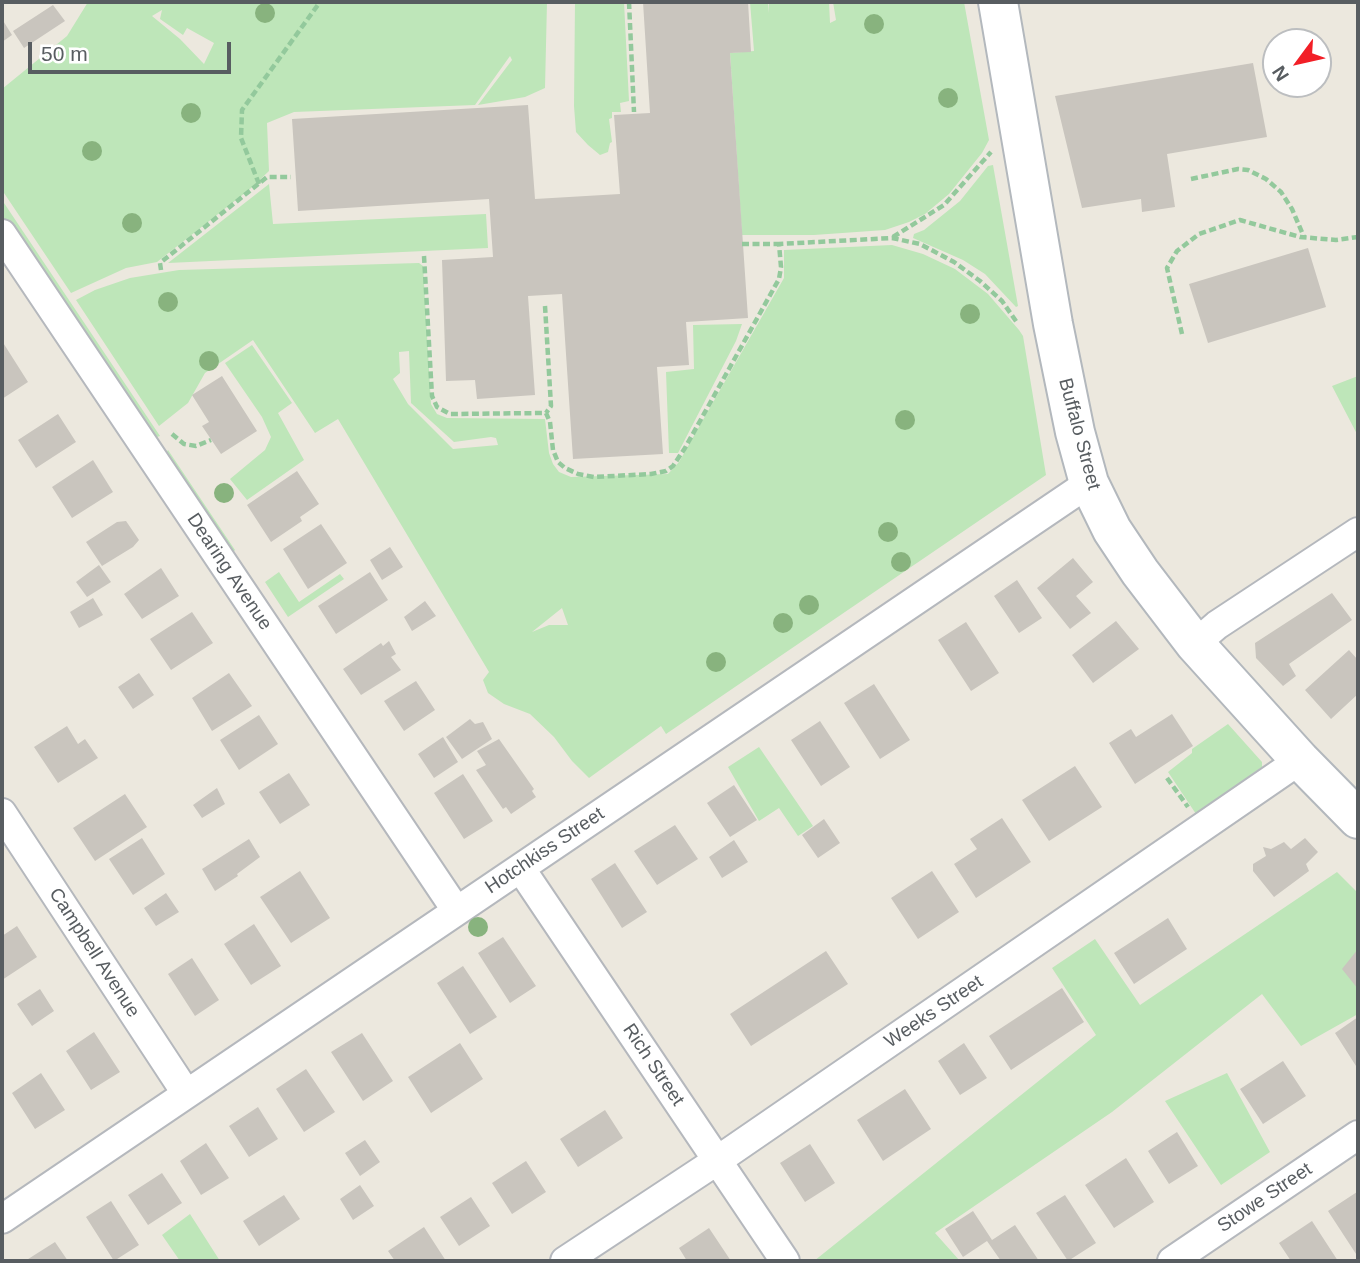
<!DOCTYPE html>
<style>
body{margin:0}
#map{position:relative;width:1360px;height:1263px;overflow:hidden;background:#ece8de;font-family:Arial,sans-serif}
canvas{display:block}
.frame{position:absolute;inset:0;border:4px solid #585d61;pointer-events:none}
.north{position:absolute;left:1262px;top:28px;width:70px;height:70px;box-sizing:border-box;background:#fff;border:2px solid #bcbec0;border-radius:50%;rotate:237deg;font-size:19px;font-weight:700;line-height:28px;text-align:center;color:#585d61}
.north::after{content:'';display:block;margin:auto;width:24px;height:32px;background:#f21f27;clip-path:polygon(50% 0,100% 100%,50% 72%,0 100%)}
.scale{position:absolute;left:28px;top:42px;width:203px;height:32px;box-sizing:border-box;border:4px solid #585d61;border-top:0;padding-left:9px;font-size:21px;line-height:24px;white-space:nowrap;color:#585d61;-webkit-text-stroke:5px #fff;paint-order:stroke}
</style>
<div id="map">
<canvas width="1360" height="1263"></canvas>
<div class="frame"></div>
<div class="north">N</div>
<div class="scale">50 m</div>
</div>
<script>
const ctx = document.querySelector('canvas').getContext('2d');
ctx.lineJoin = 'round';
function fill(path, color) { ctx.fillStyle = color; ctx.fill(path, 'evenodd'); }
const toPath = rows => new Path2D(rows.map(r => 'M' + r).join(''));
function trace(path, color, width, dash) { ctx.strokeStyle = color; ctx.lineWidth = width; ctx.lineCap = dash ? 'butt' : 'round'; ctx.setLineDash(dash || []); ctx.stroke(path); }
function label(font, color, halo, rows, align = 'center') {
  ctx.font = font + ' Arial,sans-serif'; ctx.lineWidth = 5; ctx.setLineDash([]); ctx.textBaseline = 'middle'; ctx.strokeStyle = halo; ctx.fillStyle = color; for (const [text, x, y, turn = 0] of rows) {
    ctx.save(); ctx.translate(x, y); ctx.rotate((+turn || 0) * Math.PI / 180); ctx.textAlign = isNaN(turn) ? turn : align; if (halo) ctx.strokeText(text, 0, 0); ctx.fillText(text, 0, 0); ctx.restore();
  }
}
fill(toPath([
 [88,2,547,2,545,88,525,97,478,105,512,60,510,56,475,105,294,112,267,123,269,171,250,189,157,262,126,268,71,293,2,190,2,89,67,36],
 [162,10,160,19,183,35,187,28,214,43,204,64,180,39,152,16],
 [575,2,624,2,629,101,620,103,621,112,612,112,612,118,609,119,612,142,610,143,608,152,600,155,588,145,576,132,574,106],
 [750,2,768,2,769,13,769,2,829,2,830,23,836,20,833,2,964,2,989,140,982,153,949,194,925,214,909,222,885,230,814,235,742,235,730,53,754,51],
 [993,165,1018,306,1016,307,985,274,963,260,913,238,914,234,924,230,960,201,988,166],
 [269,184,273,224,486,214,488,248,168,263],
 [2,200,160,436,151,439,2,216],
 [892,245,923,254,955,269,988,294,1019,330,1023,336,1046,475,666,734,661,726,589,778,572,761,554,737,530,714,504,704,488,693,483,680,489,672,338,419,315,433,253,340,205,373,188,403,159,426,76,300,95,290,130,278,179,270,419,263,423,266,431,404,437,414,447,418,545,419,549,453,553,464,559,472,571,477,668,474,679,462,784,278,784,250],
 [409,351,411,403,454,442,491,437,496,438,498,445,453,449,408,404,393,379,400,373,399,352],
 [562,608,568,625,549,625,532,632],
 [742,324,736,341,678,453,669,453,666,372,694,369,693,325],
 [252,345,292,403,278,413,304,460,247,500,230,479,265,450,271,437,262,417,225,363],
 [1358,376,1358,436,1332,386],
 [168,450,235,550,232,553,164,457],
 [279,572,299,602,340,574,344,579,288,617,265,582],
 [1228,724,1262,762,1262,767,1196,814,1168,772,1192,753,1192,749],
 [759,747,813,826,798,836,779,808,759,821,728,767],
 [1337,872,1358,893,1358,1014,1301,1046,1262,994,1112,1112,935,1233,960,1261,814,1261,1096,1035,1052,968,1095,939,1140,1005],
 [1227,1073,1270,1152,1221,1185,1165,1101],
 [190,1214,220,1261,180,1261,162,1235]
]), '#bee6b9');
fill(toPath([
 [643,2,748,2,751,52,730,53,748,318,686,322,689,365,657,367,663,454,573,459,562,294,528,296,535,395,477,399,475,380,446,381,442,260,493,257,489,199,298,211,292,119,528,105,535,199,620,194,614,115,650,113],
 [53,5,65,21,24,48,13,31],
 [2,19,12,35,2,42],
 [1253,63,1267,137,1167,154,1175,207,1142,212,1141,199,1082,208,1055,96],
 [1308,248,1326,307,1208,343,1189,284],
 [2,341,28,382,2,399],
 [222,376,257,431,221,454,202,426,209,422,192,395],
 [58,414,76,442,36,468,18,440],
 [93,460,113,492,72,518,52,487],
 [297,471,319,504,300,517,302,521,271,542,247,505],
 [126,521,139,540,133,547,102,566,86,542,117,522],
 [321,524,347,563,308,589,283,549],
 [390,547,403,567,382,580,370,560],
 [1073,558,1093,582,1076,596,1091,613,1070,629,1037,588],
 [99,565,111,582,87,597,76,582],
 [161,568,179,596,142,619,124,594],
 [370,572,388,600,336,634,318,606],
 [1017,580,1042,618,1019,633,994,596],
 [1332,593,1352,620,1289,664,1296,676,1283,686,1256,658,1255,643],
 [93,598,103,615,79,628,70,612],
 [425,601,436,616,412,631,404,617],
 [192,612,213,643,171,670,150,639],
 [1116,621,1139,649,1093,683,1072,655],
 [966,622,999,673,971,691,938,640],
 [389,641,396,654,391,657,401,670,361,695,343,669,381,643,383,646],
 [1349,650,1358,660,1358,694,1331,719,1305,690],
 [139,673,154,695,133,709,118,687],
 [229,673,252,706,212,731,192,698],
 [416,681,435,710,404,731,384,701],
 [874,684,910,740,880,759,844,703],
 [1172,714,1193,746,1135,784,1109,743,1131,729,1136,737],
 [259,715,278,744,239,770,220,740],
 [470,719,475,724,483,722,492,739,462,759,446,737],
 [820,721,850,767,821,786,791,740],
 [67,726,78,744,85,739,98,758,58,783,34,747],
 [443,737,458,762,434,778,418,754],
 [499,739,534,789,532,791,536,797,511,814,506,807,503,809,476,770,486,765,477,751],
 [1075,766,1102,807,1049,841,1022,800],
 [289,773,310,805,280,824,259,792],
 [463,774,493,821,464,839,434,793],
 [734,785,757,820,730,837,707,803],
 [217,788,225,804,202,818,193,805],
 [125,794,147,827,95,861,73,828],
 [1002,818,1031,862,976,898,954,864,977,849,970,839],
 [824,819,840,843,818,858,802,835],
 [675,825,698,859,657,885,634,851],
 [142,838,165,874,133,895,109,859],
 [1305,838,1318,852,1306,864,1309,871,1274,897,1253,871,1253,864,1266,856,1263,847,1271,849,1284,842,1291,849],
 [249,839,260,857,237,874,238,876,215,891,202,869],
 [734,840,748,862,722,878,709,857],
 [615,863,647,912,622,928,591,879],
 [300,871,330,918,291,943,260,897],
 [932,871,959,912,918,939,891,898],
 [166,893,179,912,156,926,144,908],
 [1168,918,1187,949,1134,984,1114,953],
 [254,924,281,966,251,985,224,944],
 [17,926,37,957,2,980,2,936],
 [503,937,536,986,510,1003,478,953],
 [1358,949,1358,989,1342,969],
 [826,951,848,984,751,1046,730,1014],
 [192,958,219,1000,195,1016,168,974],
 [463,966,497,1017,470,1034,437,983],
 [1062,988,1084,1022,1011,1070,989,1036],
 [40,989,54,1011,32,1026,17,1004],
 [1358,1017,1358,1065,1356,1066,1335,1033],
 [94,1032,120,1072,91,1090,66,1051],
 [362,1033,393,1081,363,1101,331,1052],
 [460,1043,483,1079,431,1113,408,1077],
 [964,1043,987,1078,960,1095,938,1061],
 [1283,1061,1306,1096,1263,1124,1240,1089],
 [306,1069,335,1112,304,1132,276,1089],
 [41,1073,65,1110,35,1129,12,1093],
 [905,1089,931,1129,883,1161,857,1120],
 [258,1107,278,1139,249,1157,229,1126],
 [605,1110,623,1138,578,1167,560,1139],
 [1177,1132,1198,1166,1169,1184,1148,1151],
 [365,1140,380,1162,360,1176,345,1153],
 [206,1143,229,1178,201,1195,180,1161],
 [810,1144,835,1183,805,1202,780,1163],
 [1126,1158,1154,1202,1114,1228,1085,1185],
 [526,1161,546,1192,512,1214,492,1183],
 [162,1173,182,1203,148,1225,128,1195],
 [360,1185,374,1206,353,1220,340,1199],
 [1357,1192,1358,1194,1358,1257,1328,1211],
 [284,1195,300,1219,259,1246,243,1221],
 [1065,1195,1096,1243,1068,1261,1036,1213],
 [471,1197,490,1226,459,1246,440,1217],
 [111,1201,139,1245,114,1261,86,1217],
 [973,1211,992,1240,1015,1225,1039,1261,1001,1261,987,1241,963,1257,945,1229],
 [1312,1221,1338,1261,1291,1261,1279,1243],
 [424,1227,446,1261,395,1261,388,1251],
 [709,1228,731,1261,687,1261,679,1248],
 [55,1242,68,1261,25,1261]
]), '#c9c5be');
const street = toPath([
 [2,234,456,910],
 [1195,644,1217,625,1358,532],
 [2,813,186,1093],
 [521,869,785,1261],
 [2,1219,1089,483],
 [565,1261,718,1160,1300,760],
 [1172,1261,1358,1135]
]);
const secondary = toPath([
 [998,2,1053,324,1075,432,1089,483,1112,530,1140,572,1195,644,1300,760,1358,819]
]);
trace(street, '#b5b8bd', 32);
trace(secondary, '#b3b8bd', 42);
trace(toPath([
 [629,2,634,112],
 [1191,179,1238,169,1248,170,1266,179,1281,192,1292,209,1304,237],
 [259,184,241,138,242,110,320,2],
 [893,237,944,205,991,152],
 [742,244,779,244],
 [424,256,432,396,437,407,450,414,546,413,550,422,553,450,558,462,565,468,578,474,594,477,651,474,666,471,673,466,685,448,779,279,781,267,779,244,892,238,920,244,954,262,980,281,1002,301,1018,324],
 [161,270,160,263,267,177,291,177],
 [545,306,551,406,546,413],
 [1182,334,1167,268,1177,251,1199,234,1240,220,1300,237,1336,240,1358,237],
 [172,434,184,444,196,446,211,440],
 [1167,778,1188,807]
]), '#93c99c', 4.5, [7, 3.5]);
trace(street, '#fff', 28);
trace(secondary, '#fff', 38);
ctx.fillStyle = '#88b37e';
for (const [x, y] of [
 [265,13],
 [874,24],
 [948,98],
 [191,113],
 [92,151],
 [132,223],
 [168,302],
 [970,314],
 [209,361],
 [905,420],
 [224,493],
 [888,532],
 [901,562],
 [809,605],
 [783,623],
 [716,662],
 [478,927]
]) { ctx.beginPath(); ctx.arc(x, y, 10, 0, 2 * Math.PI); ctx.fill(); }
label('19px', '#585d61', '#fff', [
 ["Buffalo Street",1079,434,75],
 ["Dearing Avenue",229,572,56],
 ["Hotchkiss Street",545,851,-34],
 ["Campbell Avenue",94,953,57],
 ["Weeks Street",934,1012,-34],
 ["Rich Street",653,1065,56],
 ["Stowe Street",1265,1198,-34]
]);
</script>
